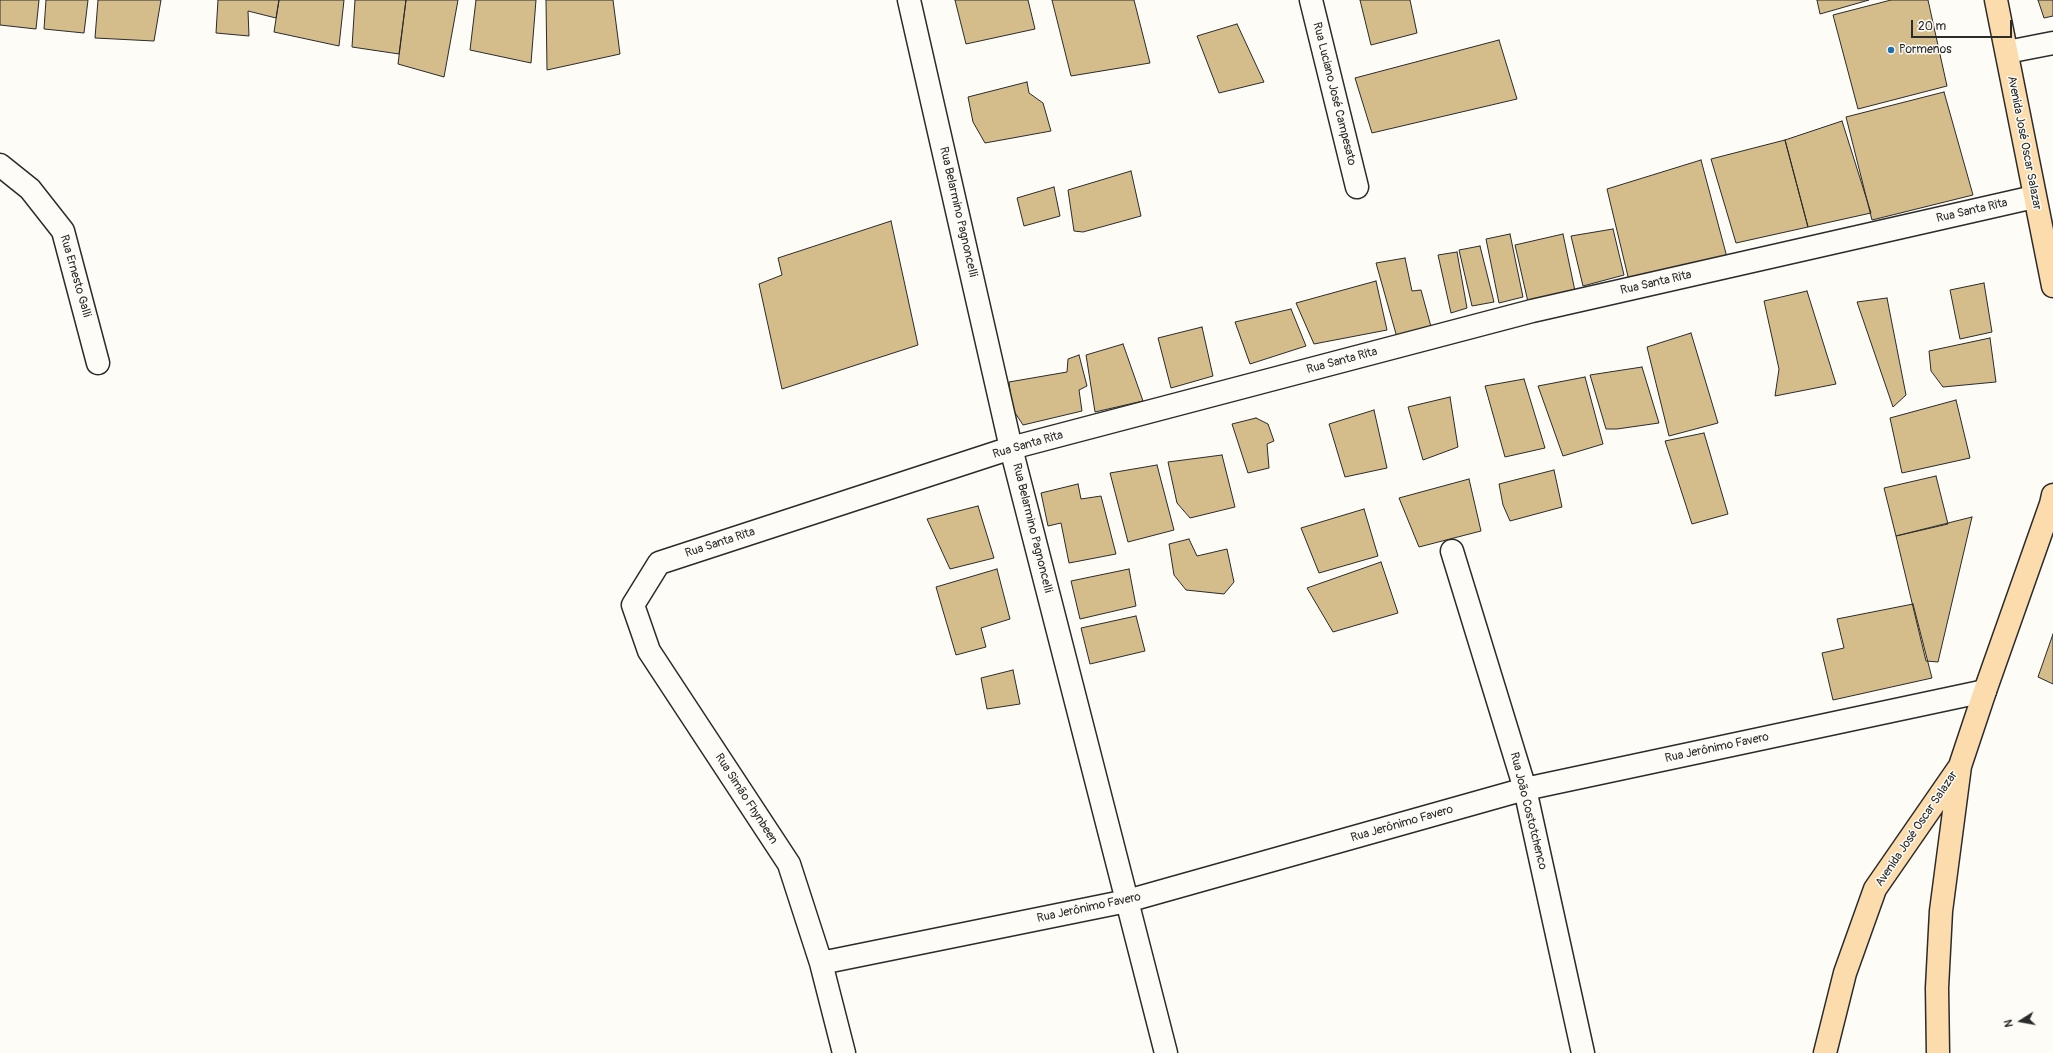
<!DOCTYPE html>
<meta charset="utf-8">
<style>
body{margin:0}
#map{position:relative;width:2053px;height:1053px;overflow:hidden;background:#fdfcf7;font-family:Pangolin,sans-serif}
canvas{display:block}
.north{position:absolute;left:2001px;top:1001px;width:40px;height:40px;-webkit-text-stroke:3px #fdfcf7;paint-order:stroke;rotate:259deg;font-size:11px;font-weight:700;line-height:16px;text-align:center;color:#2b2b2b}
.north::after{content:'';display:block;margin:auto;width:14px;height:18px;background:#2b2b2b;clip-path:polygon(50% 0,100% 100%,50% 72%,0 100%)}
.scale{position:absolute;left:1911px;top:20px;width:101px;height:18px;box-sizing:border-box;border:2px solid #2b2b2b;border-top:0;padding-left:5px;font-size:12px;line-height:14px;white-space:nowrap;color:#2b2b2b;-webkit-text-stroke:3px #fdfcf7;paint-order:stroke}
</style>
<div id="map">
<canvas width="2053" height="1053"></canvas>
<div class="north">N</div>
<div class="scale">20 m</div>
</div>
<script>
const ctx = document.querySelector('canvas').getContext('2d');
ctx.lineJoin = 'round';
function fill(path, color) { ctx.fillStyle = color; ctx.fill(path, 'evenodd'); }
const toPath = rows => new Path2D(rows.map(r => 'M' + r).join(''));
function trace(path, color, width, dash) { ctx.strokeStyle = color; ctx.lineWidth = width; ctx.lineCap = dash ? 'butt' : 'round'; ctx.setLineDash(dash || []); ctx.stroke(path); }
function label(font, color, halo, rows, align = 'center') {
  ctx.font = font + ' Pangolin,sans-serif'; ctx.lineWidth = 3; ctx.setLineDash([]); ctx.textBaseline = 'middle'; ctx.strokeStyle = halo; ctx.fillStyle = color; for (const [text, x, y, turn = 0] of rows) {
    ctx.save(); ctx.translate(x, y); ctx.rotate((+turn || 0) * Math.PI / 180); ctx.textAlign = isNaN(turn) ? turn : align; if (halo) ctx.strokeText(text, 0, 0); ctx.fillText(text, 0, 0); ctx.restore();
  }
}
const building = toPath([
 [0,0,39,0,36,29,0,25,0,0],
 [46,0,88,0,84,33,44,29,46,0],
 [98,0,161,0,154,41,95,38,98,0],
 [218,0,279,0,276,18,248,11,249,36,216,33,218,0],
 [279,0,344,0,339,46,274,32,279,0],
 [355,0,406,0,399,54,352,47,355,0],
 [406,0,458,0,444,77,398,64,406,0],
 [476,0,536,0,531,63,470,50,476,0],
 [546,0,613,0,620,54,547,70,546,0],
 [955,0,1028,0,1035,29,966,44,955,0],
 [1052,0,1134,0,1150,63,1071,76,1052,0],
 [1360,0,1410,0,1417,33,1371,45,1360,0],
 [1817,0,1869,0,1820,14,1817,0],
 [1891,0,1928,0,1947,86,1858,109,1833,15,1891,0],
 [2038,0,2053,0,2053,16,2044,18,2038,0],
 [1237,24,1264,82,1219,93,1197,36,1237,24],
 [1499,40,1517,99,1372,133,1355,78,1499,40],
 [1027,82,1029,93,1043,103,1051,131,985,143,973,122,968,97,1027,82],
 [1944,92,1973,195,1872,220,1846,117,1944,92],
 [1842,121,1871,213,1808,227,1785,140,1842,121],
 [1785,140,1808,227,1736,243,1711,159,1785,140],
 [1701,160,1728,261,1631,289,1607,189,1701,160],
 [1131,171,1141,216,1083,232,1074,231,1068,190,1131,171],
 [1054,187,1060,216,1024,226,1017,198,1054,187],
 [891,221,918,345,782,389,759,284,782,275,778,258,891,221],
 [1613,229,1624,275,1583,286,1571,236,1613,229],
 [1510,234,1523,297,1499,303,1486,239,1510,234],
 [1563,234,1575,291,1528,302,1515,245,1563,234],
 [1480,246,1494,302,1472,306,1459,250,1480,246],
 [1457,252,1467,308,1451,313,1438,255,1457,252],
 [1405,258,1412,291,1421,290,1433,334,1398,341,1376,263,1405,258],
 [1376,281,1387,330,1314,344,1296,303,1376,281],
 [1984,283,1992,332,1960,339,1950,290,1984,283],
 [1807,291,1836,384,1775,396,1779,369,1764,301,1807,291],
 [1887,298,1906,395,1893,407,1857,302,1887,298],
 [1291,309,1306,346,1250,364,1235,322,1291,309],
 [1202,327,1213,376,1171,388,1158,338,1202,327],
 [1691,333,1718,423,1669,436,1647,347,1691,333],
 [1990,338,1996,382,1943,387,1931,371,1929,351,1990,338],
 [1123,344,1143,401,1095,412,1086,355,1123,344],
 [1079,355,1087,386,1079,390,1082,411,1023,425,1012,408,1009,382,1067,372,1068,359,1079,355],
 [1642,367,1659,423,1617,429,1606,429,1590,375,1642,367],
 [1585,377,1603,444,1563,456,1538,386,1585,377],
 [1524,379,1545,448,1505,457,1485,386,1524,379],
 [1450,397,1458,447,1423,460,1408,407,1450,397],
 [1956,400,1970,458,1902,473,1890,418,1956,400],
 [1374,410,1387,468,1345,477,1329,424,1374,410],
 [1256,418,1268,424,1274,441,1267,444,1269,468,1248,473,1232,424,1256,418],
 [1704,433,1728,514,1692,524,1665,441,1704,433],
 [1222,455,1235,507,1190,518,1177,503,1168,462,1222,455],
 [1157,465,1174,530,1128,542,1110,473,1157,465],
 [1554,470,1562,507,1510,521,1503,505,1499,484,1554,470],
 [1936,476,1948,524,1896,536,1884,488,1936,476],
 [1469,479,1481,531,1419,547,1399,498,1469,479],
 [1078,484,1081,499,1101,496,1116,554,1069,563,1061,523,1048,526,1041,493,1078,484],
 [978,506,994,558,950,569,927,519,978,506],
 [1364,509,1378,556,1319,573,1301,528,1364,509],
 [1972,517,1938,662,1926,661,1896,536,1972,517],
 [1189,539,1197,556,1227,549,1234,582,1224,594,1186,590,1174,575,1169,544,1189,539],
 [1381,562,1398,613,1333,632,1307,588,1381,562],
 [997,569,1010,619,981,628,986,647,956,655,936,587,997,569],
 [1129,569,1136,606,1080,619,1071,581,1129,569],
 [1913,604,1932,678,1833,700,1822,653,1844,648,1837,619,1913,604],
 [1136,616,1145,651,1090,664,1081,628,1136,616],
 [2053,634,2053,684,2038,677,2053,634],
 [1013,670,1020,704,987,709,981,678,1013,670]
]);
fill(building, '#d4bc8b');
trace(building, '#2b2b2b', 1);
const minor = toPath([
 [909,0,1011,448,1166,1053],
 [1311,0,1357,187],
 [0,165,30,189,63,231,98,363],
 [1452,551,1525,789,1583,1053],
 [821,963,1127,901,1525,789,1985,691],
 [844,1053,821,963,789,864,649,651,633,605,659,563,1011,448,1532,311,2034,197]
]);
const tertiary = toPath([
 [2007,52,2053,43]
]);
const trunk = toPath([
 [1996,0,2053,286],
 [1825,1053,1845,973,1875,889,1958,769],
 [1938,1053,1937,988,1941,911,1960,766,1985,691,2051,504,2053,495]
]);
trace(minor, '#2b2b2b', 25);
trace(tertiary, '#2b2b2b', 25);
trace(trunk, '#2b2b2b', 25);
trace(minor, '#fdfcf7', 22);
trace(tertiary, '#fdfcf7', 22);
trace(trunk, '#fcdcac', 22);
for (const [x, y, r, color] of [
 [1891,50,4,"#1f6fb2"]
]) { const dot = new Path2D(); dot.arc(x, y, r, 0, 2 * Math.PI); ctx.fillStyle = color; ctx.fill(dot); trace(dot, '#fdfcf7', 1.5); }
label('12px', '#2b2b2b', '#fdfcf7', [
 ["Pormenos",1899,50]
], 'left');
label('12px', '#2b2b2b', '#fdfcf7', [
 ["Rua Luciano José Campesato",1334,94,76],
 ["Avenida José Oscar Salazar",2024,143,79],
 ["Rua Santa Rita",1972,211,-13],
 ["Rua Belarmino Pagnoncelli",958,212,77],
 ["Rua Ernesto Galli",75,276,74],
 ["Rua Santa Rita",1656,283,-13],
 ["Rua Santa Rita",1342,361,-15],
 ["Rua Santa Rita",1028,445,-16],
 ["Rua Belarmino Pagnoncelli",1032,528,76],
 ["Rua Santa Rita",720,543,-18],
 ["Rua Jerônimo Favero",1717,748,-12],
 ["Rua Simão Fhynbeen",746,799,57],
 ["Rua João Costotchenco",1528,811,76],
 ["Rua Jerônimo Favero",1402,824,-16],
 ["Avenida José Oscar Salazar",1917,829,-56],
 ["Rua Jerônimo Favero",1089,908,-12]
]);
</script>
